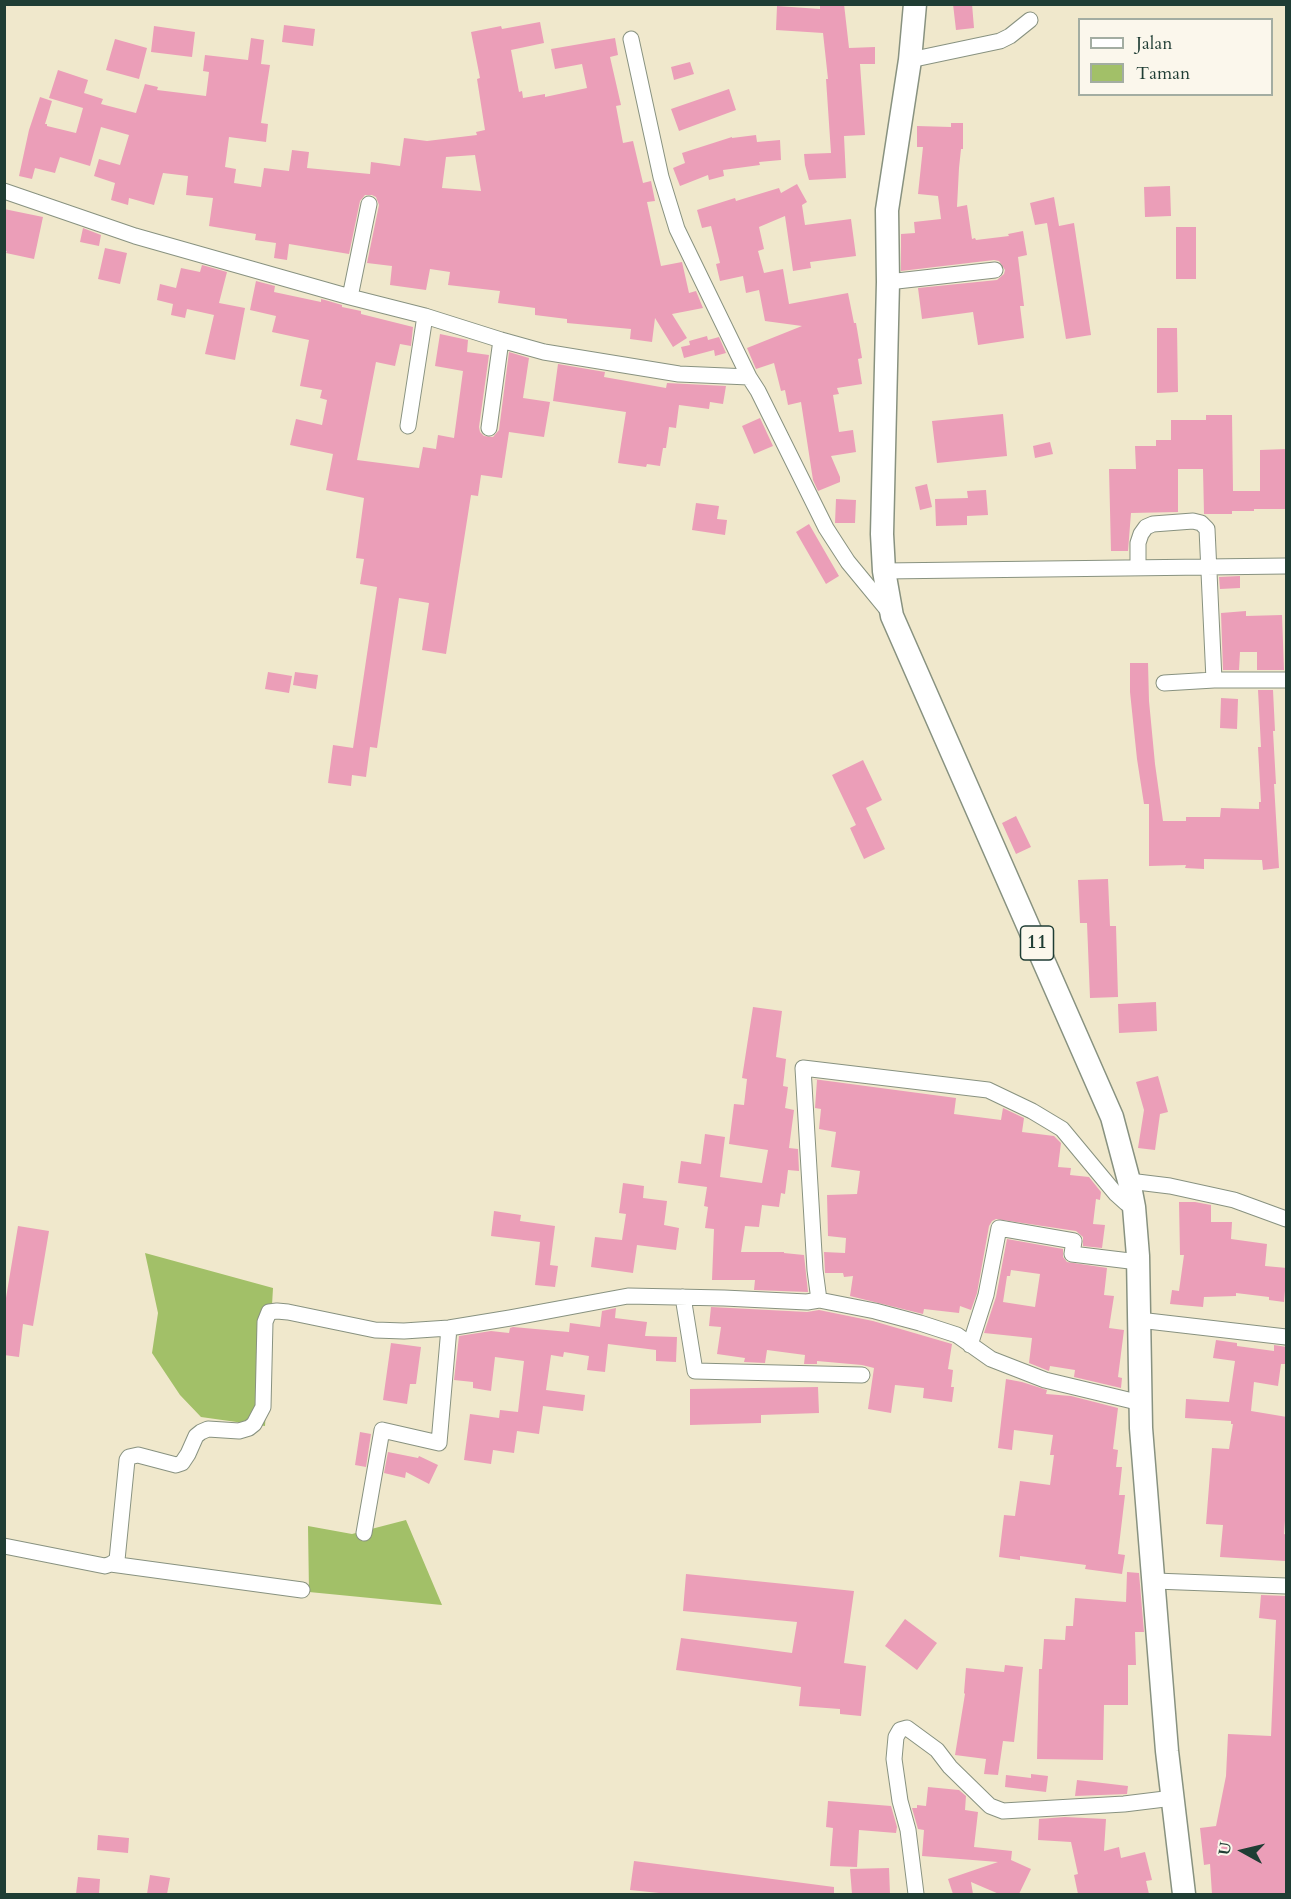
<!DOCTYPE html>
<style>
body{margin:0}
#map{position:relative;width:1291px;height:1899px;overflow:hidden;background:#f0e8cc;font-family:Cardo,serif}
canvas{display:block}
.frame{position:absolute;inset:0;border:6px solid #1f3d34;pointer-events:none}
.legend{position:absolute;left:1078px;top:18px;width:195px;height:78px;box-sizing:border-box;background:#fbf7ec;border:2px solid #a3ada2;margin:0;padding:8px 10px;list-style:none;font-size:18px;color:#1f3d34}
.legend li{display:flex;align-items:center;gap:12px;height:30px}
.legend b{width:30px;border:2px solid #a3ada2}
.north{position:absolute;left:1213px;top:1821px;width:60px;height:60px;-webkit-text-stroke:4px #fbf7ec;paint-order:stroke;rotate:278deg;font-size:16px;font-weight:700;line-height:24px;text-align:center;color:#1f3d34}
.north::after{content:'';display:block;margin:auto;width:21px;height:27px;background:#1f3d34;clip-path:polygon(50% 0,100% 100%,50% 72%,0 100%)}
</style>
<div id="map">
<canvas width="1291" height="1899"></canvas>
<div class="frame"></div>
<ul class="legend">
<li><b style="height:8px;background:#fff"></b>Jalan</li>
<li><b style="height:16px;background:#a2c068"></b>Taman</li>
</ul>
<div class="north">U</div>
</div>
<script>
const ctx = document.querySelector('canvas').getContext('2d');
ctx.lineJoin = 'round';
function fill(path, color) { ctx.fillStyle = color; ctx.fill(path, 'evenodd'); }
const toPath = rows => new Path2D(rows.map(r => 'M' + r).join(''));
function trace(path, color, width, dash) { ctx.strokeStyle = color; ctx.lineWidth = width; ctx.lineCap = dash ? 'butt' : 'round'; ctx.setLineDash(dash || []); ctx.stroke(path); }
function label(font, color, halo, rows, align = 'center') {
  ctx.font = font + ' Cardo,serif'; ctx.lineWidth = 4.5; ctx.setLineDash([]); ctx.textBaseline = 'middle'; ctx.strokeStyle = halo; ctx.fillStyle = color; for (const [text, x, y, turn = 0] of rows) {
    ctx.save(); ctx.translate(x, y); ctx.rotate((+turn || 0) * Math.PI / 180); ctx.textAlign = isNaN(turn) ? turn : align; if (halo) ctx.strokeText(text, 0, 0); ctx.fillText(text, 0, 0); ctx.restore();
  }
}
fill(toPath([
 [145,1253,273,1288,265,1426,201,1417,180,1395,152,1353,158,1313],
 [406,1520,442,1605,309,1592,308,1526,352,1534]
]), '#a2c068');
fill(toPath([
 [820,4,844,4,849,48,875,47,875,64,860,64,865,135,844,136,846,178,809,180,805,165,804,154,831,153,826,79,828,79,823,33,776,30,777,6,820,9],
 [953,4,972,4,974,28,956,30],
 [540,22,544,43,511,50,519,92,522,91,523,98,545,94,545,97,587,88,582,64,555,69,551,49,615,38,618,55,610,57,621,105,616,106,623,143,633,141,643,183,651,181,655,201,647,202,661,266,682,262,689,293,696,291,703,308,672,314,687,338,673,347,655,318,652,342,630,339,631,329,567,323,567,319,535,315,535,308,498,303,500,291,448,285,450,272,430,269,426,290,390,285,392,266,367,263,379,205,376,197,372,195,365,195,360,201,349,254,289,244,287,260,274,258,276,243,255,240,256,234,209,226,213,198,186,195,188,176,163,173,154,205,129,198,128,205,111,200,115,183,94,176,99,159,120,165,129,135,101,127,90,166,60,157,55,173,35,168,32,179,19,176,29,130,40,97,52,101,45,124,47,124,47,126,76,133,83,108,49,98,58,70,88,80,84,93,103,99,101,104,136,113,145,84,158,87,157,90,206,96,209,72,203,71,205,55,248,60,251,38,264,40,261,64,270,65,261,123,268,124,266,142,229,137,225,167,236,169,234,183,261,187,264,168,289,171,292,150,309,152,307,168,370,174,371,162,400,166,404,138,427,141,477,135,476,132,485,130,477,79,480,78,471,32,501,26,502,29],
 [475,155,481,191,442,188,446,157],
 [284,25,315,29,313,46,282,42],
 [154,26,195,32,192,57,151,52],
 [115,39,147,48,139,79,106,70],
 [690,62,694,74,674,80,671,67],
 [729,89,736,110,679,131,671,109],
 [951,123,963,123,963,149,961,149,959,168,957,207,967,205,972,239,975,238,976,240,1009,236,1008,234,1023,231,1027,255,1018,257,1024,306,1020,306,1024,338,978,345,973,312,922,319,918,288,997,280,1004,274,1005,270,999,261,994,260,901,271,901,234,915,233,914,222,941,219,938,196,918,194,923,147,917,147,917,126,951,127],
 [756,135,757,142,780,140,781,160,759,162,760,165,723,170,724,176,709,180,708,175,680,186,673,168,685,163,682,153,732,137,732,138],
 [797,184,807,202,802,205,805,225,851,219,856,256,810,262,811,268,793,271,785,216,759,227,764,249,758,251,764,273,783,269,789,304,848,293,854,323,856,323,862,358,858,359,862,384,837,388,839,394,833,395,839,432,853,430,856,452,831,456,840,477,840,482,818,491,813,480,801,402,788,405,785,390,781,391,774,363,756,369,747,348,802,326,765,321,759,290,746,293,743,276,720,281,716,264,720,263,711,226,702,228,697,210,735,198,736,201,779,188,781,193],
 [1170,186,1171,216,1145,217,1144,187],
 [1054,197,1059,226,1074,223,1091,335,1066,339,1047,223,1035,225,1030,203],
 [4,209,43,217,34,259,6,253,7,251,4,251],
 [1176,227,1196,227,1196,279,1176,279],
 [83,228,101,235,99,246,80,242],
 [105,248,127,253,120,284,98,279],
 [202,265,227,272,219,303,245,308,235,360,205,354,214,315,187,309,185,318,171,315,173,304,157,300,160,284,176,288,181,268,200,272],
 [256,281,275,286,274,292,321,302,321,299,325,300,342,305,342,307,361,311,361,314,413,327,411,346,400,344,395,366,376,362,357,460,419,468,423,447,436,449,438,435,454,438,463,371,435,366,440,334,468,340,467,352,489,355,479,427,480,432,484,436,493,437,499,430,509,352,529,358,523,398,550,402,544,437,509,432,502,478,481,475,478,496,471,495,446,654,422,650,429,603,399,598,377,748,370,747,366,777,352,775,351,786,328,783,333,745,353,748,377,587,360,584,364,559,356,558,364,498,326,490,333,454,290,445,296,419,322,425,327,400,320,398,322,390,300,386,309,340,272,332,276,316,250,310],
 [1157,328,1177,328,1178,392,1157,393],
 [707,336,708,340,719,337,726,353,715,356,714,350,684,358,681,347,690,345,689,341],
 [558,364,605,372,604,377,666,388,667,383,726,386,723,404,710,402,709,409,679,405,676,428,669,427,666,448,663,448,660,466,647,464,646,467,618,463,626,412,553,401],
 [1003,414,1007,456,937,463,932,421],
 [1206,415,1232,415,1233,491,1260,491,1260,450,1287,449,1287,509,1254,509,1254,511,1232,511,1232,514,1204,514,1203,469,1178,469,1178,512,1131,513,1128,551,1111,551,1109,469,1136,469,1135,446,1156,446,1156,440,1171,440,1171,420,1206,420],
 [760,418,773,446,754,454,742,426],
 [1050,442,1053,454,1035,458,1033,446],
 [927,484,932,507,920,510,915,487],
 [986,490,988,515,967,516,967,525,936,526,935,499,968,498,967,491],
 [836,499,856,500,855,523,835,523],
 [696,503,719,506,717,519,727,520,725,535,692,530],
 [809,524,839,576,826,584,796,532],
 [1240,576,1240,588,1220,589,1219,577],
 [1246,611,1246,616,1282,615,1284,670,1257,670,1257,652,1240,652,1239,670,1223,670,1221,613],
 [1130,663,1148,663,1149,701,1155,764,1163,821,1186,821,1186,817,1220,817,1221,808,1259,809,1259,802,1261,802,1258,747,1261,747,1258,690,1273,690,1275,731,1273,731,1276,784,1274,784,1279,868,1263,870,1262,860,1204,859,1204,869,1185,868,1186,865,1149,866,1149,804,1144,804,1137,759,1130,692],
 [268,672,292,676,289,693,265,689],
 [295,672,318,675,316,689,293,685],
 [1221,698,1238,699,1237,729,1220,728],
 [863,760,882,800,866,808,885,849,864,859,850,828,856,825,832,775],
 [1016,816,1031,847,1016,854,1002,823],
 [1108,879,1110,926,1116,926,1118,997,1090,998,1087,923,1080,923,1078,880],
 [1156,1002,1157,1031,1119,1033,1118,1004],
 [753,1007,782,1011,776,1057,786,1059,783,1086,788,1087,785,1108,794,1110,789,1148,798,1149,799,1171,788,1170,785,1194,781,1193,779,1207,762,1205,759,1227,745,1226,741,1252,784,1252,784,1253,804,1255,808,1292,754,1290,755,1280,712,1280,714,1229,705,1228,708,1207,704,1206,707,1187,678,1183,681,1161,701,1164,705,1134,725,1137,720,1177,762,1183,768,1150,729,1144,734,1104,744,1105,747,1079,742,1078],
 [1158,1076,1168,1112,1160,1114,1155,1150,1138,1148,1144,1110,1136,1082],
 [813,1079,956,1098,954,1114,1001,1120,1003,1108,1024,1118,1022,1132,1054,1136,1061,1143,1058,1167,1071,1168,1070,1175,1089,1177,1101,1192,1100,1200,1096,1199,1093,1224,1105,1225,1102,1248,1083,1246,1083,1237,1076,1231,996,1219,992,1221,989,1226,977,1293,971,1310,960,1306,959,1313,924,1309,923,1314,850,1296,853,1276,844,1277,843,1273,825,1273,824,1252,845,1253,846,1238,828,1236,827,1195,857,1194,860,1171,831,1167,836,1132,819,1129,821,1109,815,1108,817,1080],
 [623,1183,644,1186,643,1198,667,1201,664,1225,679,1228,676,1250,637,1245,633,1273,591,1267,595,1237,622,1240,626,1214,619,1213],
 [1179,1202,1195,1202,1211,1205,1211,1222,1232,1222,1231,1239,1267,1244,1265,1266,1287,1268,1284,1302,1269,1300,1269,1297,1236,1293,1236,1296,1204,1297,1203,1307,1170,1304,1172,1290,1179,1291,1184,1255,1180,1255],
 [494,1211,521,1215,520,1221,555,1226,550,1265,558,1266,555,1287,535,1285,540,1242,491,1236],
 [18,1226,49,1231,33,1326,23,1324,19,1357,4,1355,4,1310],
 [1007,1239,1063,1249,1063,1257,1067,1262,1107,1268,1104,1295,1114,1296,1109,1328,1124,1330,1118,1377,1122,1378,1121,1388,1074,1377,1075,1370,1050,1366,1049,1371,1029,1363,1032,1338,984,1333,996,1297],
 [1011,1270,1040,1274,1035,1307,1003,1302,1007,1276,1010,1276],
 [711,1307,807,1312,819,1310,873,1321,952,1344,948,1369,953,1370,951,1387,954,1387,952,1402,923,1398,924,1388,895,1385,891,1413,868,1409,874,1368,862,1365,817,1361,817,1364,804,1364,805,1355,767,1350,765,1363,744,1362,745,1358,717,1354,721,1327,709,1326],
 [616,1308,615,1318,647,1322,645,1336,677,1337,676,1362,656,1361,656,1350,608,1344,605,1372,587,1370,589,1356,564,1352,563,1357,551,1355,546,1390,585,1395,583,1411,543,1406,539,1434,517,1431,514,1453,493,1450,491,1464,464,1460,470,1414,499,1418,500,1410,518,1412,524,1361,495,1357,491,1391,473,1388,473,1382,454,1380,459,1336,491,1331,509,1333,510,1328,513,1327,569,1332,570,1323,600,1327,602,1311],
 [1216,1340,1237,1343,1237,1346,1274,1351,1274,1345,1287,1347,1287,1364,1281,1364,1278,1386,1254,1382,1251,1411,1287,1417,1287,1494,1284,1534,1287,1535,1285,1561,1220,1557,1223,1525,1206,1524,1212,1448,1229,1449,1233,1424,1231,1424,1231,1421,1185,1418,1186,1399,1229,1402,1235,1361,1213,1358],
 [391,1343,421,1347,416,1384,410,1384,407,1404,383,1400],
 [1006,1379,1022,1382,1047,1390,1046,1394,1071,1396,1118,1408,1113,1449,1118,1450,1116,1467,1122,1467,1119,1495,1125,1495,1118,1554,1125,1555,1122,1574,1085,1569,1086,1565,1020,1556,1020,1560,999,1557,1004,1515,1015,1516,1020,1481,1050,1485,1054,1455,1050,1455,1053,1435,1014,1430,1012,1450,998,1448],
 [818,1387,819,1413,761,1415,761,1423,690,1425,690,1389],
 [360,1432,371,1434,366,1467,355,1465],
 [388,1452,418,1458,419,1456,438,1465,429,1484,406,1472,405,1478,384,1473],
 [1127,1572,1139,1573,1144,1632,1135,1632,1136,1665,1128,1665,1128,1705,1104,1705,1103,1760,1037,1759,1039,1669,1042,1669,1044,1639,1065,1640,1066,1626,1073,1626,1075,1598,1126,1602],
 [686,1574,854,1591,844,1663,866,1666,861,1716,840,1714,840,1709,799,1706,801,1687,676,1670,681,1638,792,1653,797,1622,683,1611],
 [1261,1595,1287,1596,1287,1894,1212,1894,1210,1864,1204,1865,1200,1828,1216,1826,1226,1776,1228,1734,1271,1736,1276,1620,1259,1618],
 [905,1619,937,1643,917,1670,885,1646],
 [1005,1665,1023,1667,1014,1742,1003,1741,998,1775,984,1774,986,1759,955,1755,965,1694,964,1693,966,1668,1004,1672],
 [1031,1774,1048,1776,1046,1792,1005,1787,1006,1775,1031,1778],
 [1077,1780,1128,1786,1127,1794,1075,1796],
 [928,1787,959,1790,966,1796,965,1810,978,1812,974,1847,1012,1851,1011,1860,1031,1869,1019,1894,999,1894,971,1882,973,1894,953,1894,948,1879,998,1862,922,1856,924,1830,918,1829,912,1808,917,1808,917,1805,926,1806],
 [828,1801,891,1806,897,1827,896,1833,859,1830,857,1867,830,1866,833,1828,826,1827],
 [1065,1817,1106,1819,1104,1851,1119,1847,1121,1858,1145,1852,1152,1880,1146,1881,1149,1894,1078,1894,1074,1875,1078,1874,1071,1842,1038,1840,1039,1819],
 [98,1835,129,1838,128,1853,97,1850],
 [634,1861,834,1887,834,1894,669,1894,630,1890],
 [889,1868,890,1894,852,1894,850,1869],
 [150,1875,170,1878,167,1894,147,1894],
 [78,1877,100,1879,99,1894,76,1894]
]), '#eb9eb8');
const minor = toPath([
 [631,39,661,177,677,229,749,377],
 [910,60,1000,41,1010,36,1030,20],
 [4,191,135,236,350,297,425,316,501,340,544,352,679,374,749,377,758,391,826,528,848,562,890,613],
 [888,282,995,270],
 [350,297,369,204],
 [408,426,425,316],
 [489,428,501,340],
 [1138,568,1138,543,1141,534,1146,527,1153,524,1193,521,1201,523,1207,529,1214,680,1286,680],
 [884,571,1286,566],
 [1164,683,1214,680],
 [1129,1181,1170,1186,1234,1200,1286,1219],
 [683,1297,695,1371,862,1375],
 [819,1300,815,1270,803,1068,988,1090,1032,1111,1062,1129,1116,1194,1126,1203,1134,1207],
 [1139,1320,1286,1337],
 [970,1345,986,1295,999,1228,1074,1241,1072,1254,1138,1262],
 [364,1533,382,1430,439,1443,449,1328],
 [4,1546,105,1566,111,1564,117,1560,127,1460,129,1457,138,1455,176,1465,182,1463,188,1454,196,1436,201,1432,208,1429,239,1431,249,1428,254,1424,263,1407,265,1322,269,1312,277,1311,288,1312,375,1330,404,1331,449,1328,510,1318,628,1296,724,1298,807,1302,819,1300,875,1311,920,1323,957,1335,991,1359,1045,1380,1141,1403],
 [111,1564,302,1590],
 [1155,1581,1286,1586],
 [916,1894,908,1830,900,1801,894,1759,896,1737,900,1730,907,1728,937,1750,950,1767,990,1806,1003,1811,1124,1804,1173,1798]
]);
const highway = toPath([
 [915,4,910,60,887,210,888,282,882,534,884,571,892,616,1112,1117,1129,1181,1134,1207,1138,1256,1141,1428,1167,1751,1184,1894]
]);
trace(minor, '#889280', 17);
trace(highway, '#889280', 25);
trace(minor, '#fff', 15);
trace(highway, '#fff', 22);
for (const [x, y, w] of [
 [1037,943,33]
]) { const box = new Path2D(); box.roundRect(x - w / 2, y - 17, w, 34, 4.5); ctx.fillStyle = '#fbf7ec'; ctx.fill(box); trace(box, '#1f3d34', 1.5); }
label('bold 20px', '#1f3d34', null, [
 ["11",1037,943]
]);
</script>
